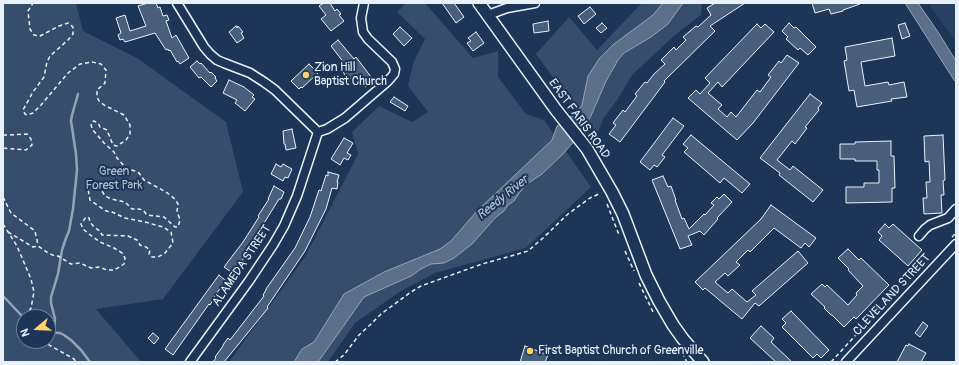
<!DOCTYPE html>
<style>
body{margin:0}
#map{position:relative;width:959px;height:365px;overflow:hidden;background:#1d3557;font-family:Pangolin,sans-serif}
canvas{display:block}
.frame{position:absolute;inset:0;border:4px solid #e8f1f8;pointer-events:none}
.north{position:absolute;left:16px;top:309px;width:40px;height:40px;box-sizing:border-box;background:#1d3557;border:1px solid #6e8097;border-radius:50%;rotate:251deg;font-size:11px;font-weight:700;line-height:16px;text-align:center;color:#e8f1f8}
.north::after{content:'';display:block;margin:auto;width:14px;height:18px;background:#ffd166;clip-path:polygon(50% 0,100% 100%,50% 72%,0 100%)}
</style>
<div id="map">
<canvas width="959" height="365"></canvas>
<div class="frame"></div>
<div class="north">N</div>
</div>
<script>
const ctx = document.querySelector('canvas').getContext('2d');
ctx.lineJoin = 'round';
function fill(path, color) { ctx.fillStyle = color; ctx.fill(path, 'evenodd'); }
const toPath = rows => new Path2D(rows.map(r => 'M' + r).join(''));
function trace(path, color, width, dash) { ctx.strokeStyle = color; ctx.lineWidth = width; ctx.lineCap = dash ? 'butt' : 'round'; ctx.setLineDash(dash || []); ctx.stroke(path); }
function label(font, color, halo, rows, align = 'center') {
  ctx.font = font + ' Pangolin,sans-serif'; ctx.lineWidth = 4; ctx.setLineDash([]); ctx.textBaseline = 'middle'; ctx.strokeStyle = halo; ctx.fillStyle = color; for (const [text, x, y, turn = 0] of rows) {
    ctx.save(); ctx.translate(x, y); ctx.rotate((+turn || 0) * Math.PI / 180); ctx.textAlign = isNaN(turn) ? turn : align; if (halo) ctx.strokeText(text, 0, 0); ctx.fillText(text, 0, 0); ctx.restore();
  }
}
fill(toPath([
 [928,3,956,3,956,42]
]), '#2a4162');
fill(toPath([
 [3,3,76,3,83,31,137,58,226,122,243,192,163,299,96,309,141,362,3,362],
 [24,317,48,317,48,341,24,341],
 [406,3,425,3,473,58,498,51,498,77,526,114,544,120,591,187,526,248,435,273,401,291,355,323,328,362,229,362,305,257,358,154,352,132,379,106,412,122,428,112,408,86,413,64,425,39,397,12],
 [642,3,702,3,701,15,675,35,632,75,617,100,603,119,596,137,536,54,569,17,597,50]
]), '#374d6c');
const water = toPath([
 [663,3,683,3,668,24,651,37,624,53,618,60,606,81,590,118,577,138,564,153,542,174,527,184,520,192,514,201,508,205,504,211,496,217,472,244,454,258,444,263,431,264,421,269,411,276,364,297,318,362,294,362,302,349,314,342,344,294,384,272,440,249,451,241,477,211,552,140,557,126,577,112,582,105,588,76,599,59,614,44,653,15,663,3],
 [905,3,918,3,938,32,956,61,956,82,954,80,905,3]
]);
fill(water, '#5d7089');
trace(water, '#95a4b5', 1);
trace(toPath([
 [3,296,24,318],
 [48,332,60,333,64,335,71,340,81,350,90,362],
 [54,333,55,319,51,303,51,297,58,274,62,250,66,238,69,231,73,209,77,170,76,154,71,121,72,115,78,94]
]), '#95a4b5', 2.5);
const building = toPath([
 [148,3,156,3,158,8,160,7,163,16,167,15,169,20,166,21,172,38,176,35,189,58,180,64,178,61,177,62,170,50,169,51,168,49,166,50,155,33,125,42,123,39,120,40,118,35,121,33,116,18,125,15,130,31,146,26,138,6,148,3],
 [324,3,330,3,335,11,337,9,341,14,339,15,344,21,331,31,321,19,326,15,319,6,324,3],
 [442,3,454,3,464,17,456,23,442,3],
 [715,3,745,3,710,26,715,31,664,81,665,82,620,142,609,134,616,125,613,123,623,110,625,112,637,96,635,94,645,82,647,83,654,74,665,64,661,60,674,47,676,50,686,40,683,37,696,26,698,27,711,15,707,8,715,3],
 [812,3,860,3,860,4,843,10,843,11,831,14,829,9,815,13,812,3],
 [590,7,596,14,584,24,578,16,590,7],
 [548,21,549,31,534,33,533,24,548,21],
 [602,23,607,28,601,33,596,28,602,23],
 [789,23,794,28,796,27,816,47,808,55,800,48,798,50,786,39,788,37,782,31,789,23],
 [905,23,910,36,902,39,898,25,905,23],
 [757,24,761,28,765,24,774,32,722,87,718,82,708,93,722,105,718,109,727,117,731,112,736,117,757,90,760,92,771,77,768,75,779,61,781,63,787,55,799,63,753,123,737,140,688,98,696,90,700,94,710,83,705,78,757,24],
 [236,26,237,28,238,26,243,32,241,33,244,38,237,43,229,32,236,26],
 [400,27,412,38,404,46,393,34,400,27],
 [476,32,484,43,473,51,467,43,471,41,468,38,476,32],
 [892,38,895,56,861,62,865,86,888,82,889,85,904,82,907,97,891,99,892,101,857,107,854,90,849,91,844,61,847,60,845,47,892,38],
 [338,40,354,59,356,57,374,81,365,87,356,74,350,79,348,77,347,78,343,72,348,68,331,46,338,40],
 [197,61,200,64,201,63,210,73,211,72,216,77,215,78,217,81,211,87,201,77,199,78,190,67,197,61],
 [309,64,318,73,302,88,301,87,299,89,291,81,309,64],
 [229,80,244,87,254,95,252,97,255,99,245,111,235,103,237,100,223,93,229,80],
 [810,94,822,103,818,108,819,110,805,127,807,128,795,144,792,141,777,160,790,170,793,166,823,190,813,202,779,175,780,173,760,158,810,94],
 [394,97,408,106,405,111,390,102,394,97],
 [673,118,684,126,662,155,665,157,657,167,654,165,650,170,640,162,673,118],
 [292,129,296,148,286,150,285,144,284,144,283,131,292,129],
 [691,135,750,184,742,193,724,178,720,183,684,152,688,148,683,144,691,135],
 [943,135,945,180,943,181,944,195,941,195,942,213,924,214,923,198,927,198,926,182,930,182,929,161,925,162,924,136,943,135],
 [344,138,353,143,347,153,351,155,348,160,344,158,340,165,331,159,344,138],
 [891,141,891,156,894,156,895,188,892,188,892,202,846,203,846,187,864,187,864,183,879,183,879,170,877,170,877,161,855,161,855,159,840,159,840,144,855,144,855,142,891,141],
 [276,164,281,167,283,164,292,169,288,178,285,177,283,181,271,174,276,164],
 [328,172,339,175,337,182,338,182,337,189,332,188,326,209,305,251,267,307,268,308,224,362,213,362,216,358,215,357,223,346,223,345,228,338,230,340,264,296,263,295,266,290,266,289,295,248,310,217,319,190,321,191,326,175,328,176,328,172],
 [663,176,668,187,671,186,676,200,675,200,682,219,684,218,689,229,704,214,705,215,714,205,711,203,717,197,719,199,724,194,732,202,717,218,718,219,704,235,700,231,688,236,692,245,680,249,652,180,663,176],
 [274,186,284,192,281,199,279,199,261,228,261,230,262,231,260,233,261,233,259,237,239,265,240,266,234,274,224,267,243,242,259,217,258,216,269,199,268,199,274,186],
 [771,205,816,238,809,247,805,243,801,248,774,228,750,252,748,250,736,262,740,265,728,276,725,273,715,282,728,293,732,289,747,302,756,295,752,291,798,251,808,263,759,306,755,303,742,319,705,288,703,290,695,282,761,219,771,205],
 [885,224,889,228,893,224,922,250,908,266,879,240,882,236,878,232,885,224],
 [848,249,859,260,861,258,889,285,856,319,854,317,844,327,832,315,831,315,824,308,825,307,811,294,822,284,825,287,827,285,848,305,857,295,856,293,863,286,848,270,849,269,838,258,848,249],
 [219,275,227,282,224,287,223,287,219,290,212,300,213,300,210,305,209,304,173,355,165,349,219,275],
 [791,311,829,350,821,358,817,354,813,358,782,327,786,323,782,319,791,311],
 [923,322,928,326,920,337,915,333,923,322],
 [761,326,774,338,771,342,792,362,776,362,750,338,761,326],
 [153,333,159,338,154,344,148,338,153,333],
 [909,344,926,353,921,362,897,362,906,345,908,346,909,344],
 [525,346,548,355,545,362,520,362,525,346]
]);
fill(building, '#495e7a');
trace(building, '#e8f1f8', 1);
const minor = toPath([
 [177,3,204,47,210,54,217,60,224,63,250,73,264,82,275,90,318,132],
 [488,15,507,8,535,3],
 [318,132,327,129,345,118,388,81,394,74,395,69,392,62,368,39,363,32,361,18,364,3],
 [919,236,925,229,930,225,948,218,956,209],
 [190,362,249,281,273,245,284,226,297,196,318,132],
 [846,362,956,244]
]);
const major = toPath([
 [479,3,556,110,587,149,612,192,623,214,646,275,659,301,673,325,683,339,703,362]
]);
trace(minor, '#e8f1f8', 11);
trace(major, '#e8f1f8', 14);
trace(toPath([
 [3,135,8,135,27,134,31,139,32,145,26,150,3,148],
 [3,197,11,213,35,231,38,245],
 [607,204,619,235],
 [3,224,17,246,31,279,34,292,31,308,28,313,19,320,20,325,24,330],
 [8,232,33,247,38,246,48,253,55,256,58,256,71,264,80,263,91,268,99,267,107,270,114,270,121,266,124,264,125,258,122,253,114,248,100,242,89,234,83,229,81,224,86,217,88,217,89,218,90,222,94,227,100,231,102,235,128,236,137,240,140,245,146,247,150,250,149,254,152,257,158,257,165,253,173,243,172,237,171,232,163,227,145,222,125,218,112,212,106,211,90,200,88,189,90,184,94,182,97,183,105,196,111,199,125,202,132,209,139,209,143,210,147,215,164,217,175,227,178,227,180,220,177,211,178,204,175,199,166,192,144,180,139,173,135,171,127,169,117,158,114,152,104,143,92,129,91,124,92,122,94,121,98,123,100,127,107,130,113,145,117,146,126,140,130,134,130,125,124,115,104,105,99,101,97,97,97,90,105,83,106,70,101,64,92,62,80,64,68,73,41,105,33,113,27,115,25,114,23,110,33,92,44,77,47,62,50,56,68,40,73,34,73,27,68,23,59,26,40,36,34,35,30,29,28,11,33,3],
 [952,237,956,233],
 [625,251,634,271],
 [639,283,654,314],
 [42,341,74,359,76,362],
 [682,353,687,362],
 [335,362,344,355,359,335,370,325,381,314,411,292,421,286,482,264,511,256,528,251,543,238,568,214,590,198,601,193],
 [831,362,889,299,897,295]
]), '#e8f1f8', 1.5, [4, 3]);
trace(minor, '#1d3557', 8);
trace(major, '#1d3557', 11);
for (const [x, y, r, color] of [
 [306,75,4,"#ffd166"],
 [530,351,4,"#ffd166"]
]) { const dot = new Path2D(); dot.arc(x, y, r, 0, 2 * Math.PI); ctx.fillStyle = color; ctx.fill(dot); trace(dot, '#1d3557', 1.5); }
label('12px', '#e8f1f8', '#1d3557', [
 ["Zion Hill",314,68],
 ["Baptist Church",314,82],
 ["First Baptist Church of Greenville",538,351]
], 'left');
label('12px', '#e8f1f8', '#1d3557', [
 ["EAST FARIS ROAD",579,119,54],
 ["ALAMEDA STREET",242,266,-56],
 ["CLEVELAND STREET",892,295,-47]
]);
label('12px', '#b3c0ce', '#1d3557', [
 ["Green",114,172],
 ["Forest Park",114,186]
]);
label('italic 13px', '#b7c4d1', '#1d3557', [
 ["Reedy River",503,198,-39]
]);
</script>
